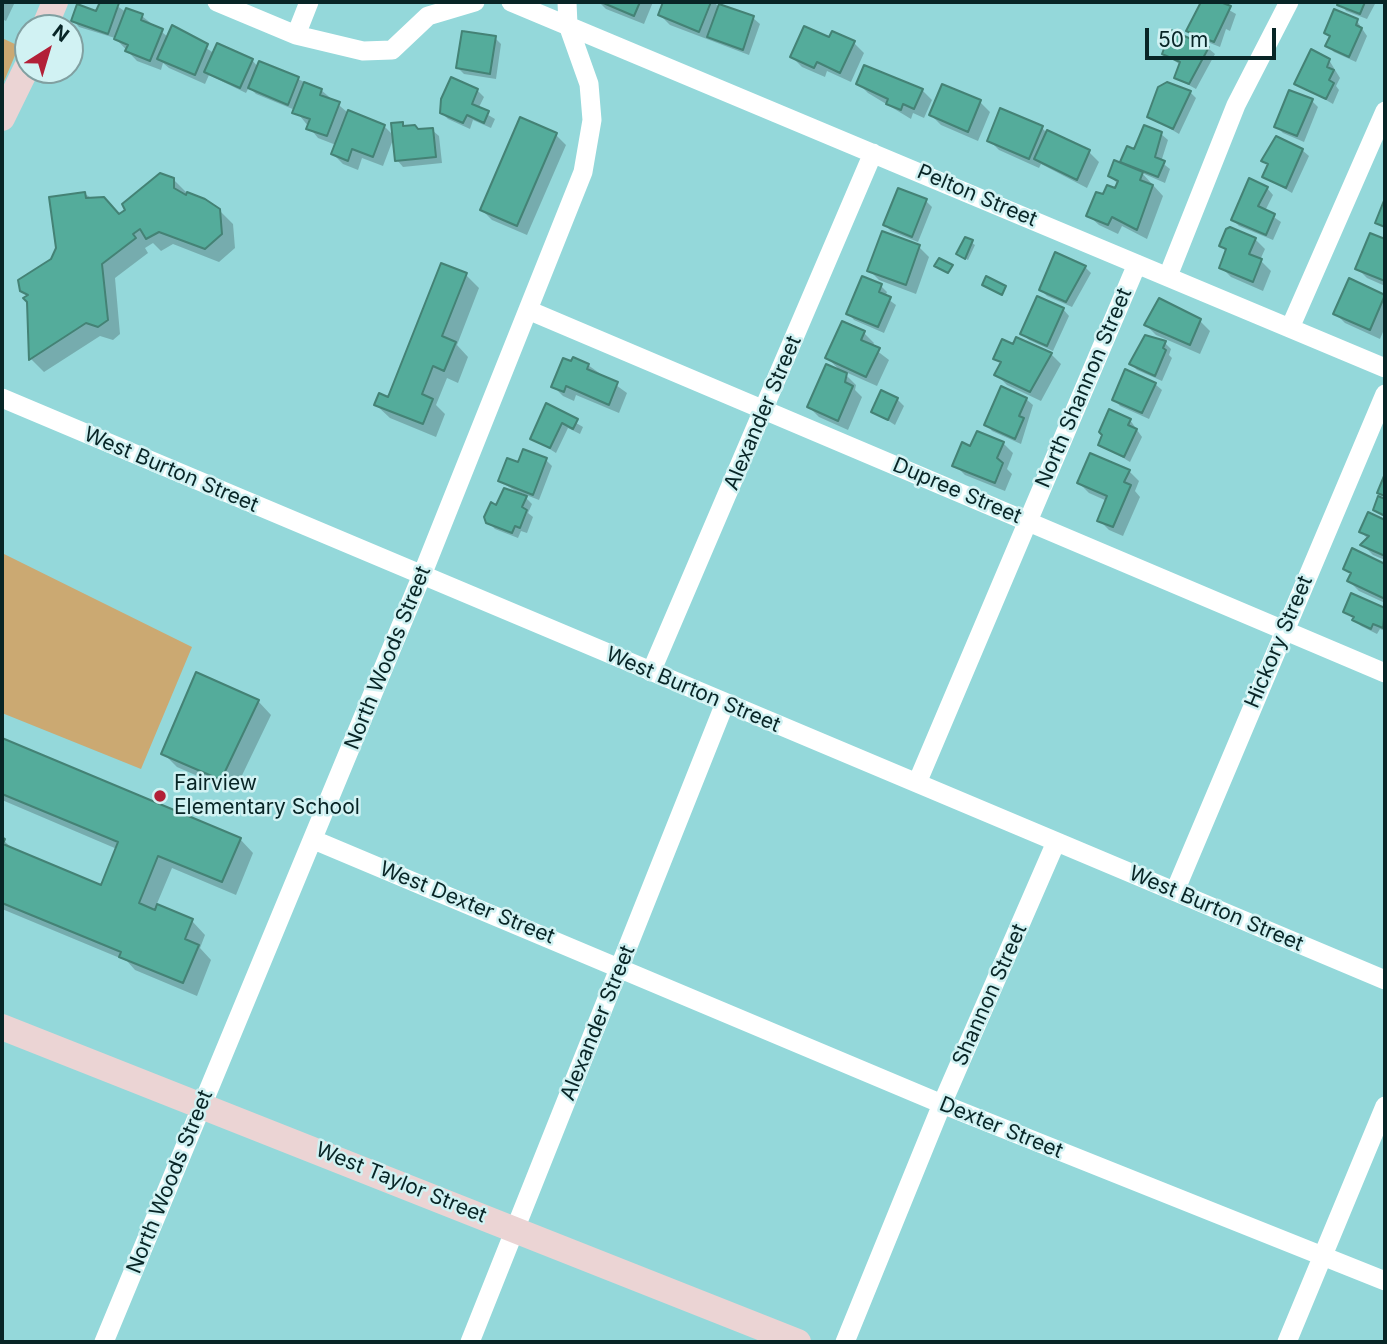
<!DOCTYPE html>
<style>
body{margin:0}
#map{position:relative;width:1387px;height:1344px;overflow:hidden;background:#94d8da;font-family:Inter,sans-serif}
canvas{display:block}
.frame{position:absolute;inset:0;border:4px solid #082526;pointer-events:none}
.north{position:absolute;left:14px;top:14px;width:70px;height:70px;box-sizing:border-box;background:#d1f2f3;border:2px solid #81a0a1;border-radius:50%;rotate:37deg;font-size:19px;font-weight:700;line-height:28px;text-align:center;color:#082526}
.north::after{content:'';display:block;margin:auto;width:24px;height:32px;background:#b22037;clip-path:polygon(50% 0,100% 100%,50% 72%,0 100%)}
.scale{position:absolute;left:1145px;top:28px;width:131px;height:32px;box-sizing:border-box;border:4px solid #082526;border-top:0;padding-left:9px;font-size:21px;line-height:24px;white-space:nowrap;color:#082526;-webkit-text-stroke:5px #d1f2f3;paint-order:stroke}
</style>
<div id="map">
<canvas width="1387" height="1344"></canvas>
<div class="frame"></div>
<div class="north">N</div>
<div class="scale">50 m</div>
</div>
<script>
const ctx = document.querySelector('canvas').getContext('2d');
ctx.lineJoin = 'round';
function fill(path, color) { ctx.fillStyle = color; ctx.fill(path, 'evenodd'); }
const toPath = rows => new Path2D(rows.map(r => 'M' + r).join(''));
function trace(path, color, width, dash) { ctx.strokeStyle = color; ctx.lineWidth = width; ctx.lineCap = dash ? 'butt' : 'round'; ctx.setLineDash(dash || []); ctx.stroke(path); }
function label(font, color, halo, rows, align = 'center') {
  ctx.font = font + ' Inter,sans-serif'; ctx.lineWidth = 5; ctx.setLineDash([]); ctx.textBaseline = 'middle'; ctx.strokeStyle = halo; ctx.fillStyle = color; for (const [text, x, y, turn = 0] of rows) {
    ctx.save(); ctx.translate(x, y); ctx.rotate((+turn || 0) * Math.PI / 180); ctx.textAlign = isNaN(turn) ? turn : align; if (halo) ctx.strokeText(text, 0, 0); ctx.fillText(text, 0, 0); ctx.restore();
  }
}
fill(toPath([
 [2,38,19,46,2,86],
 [2,553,192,647,141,769,2,713]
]), '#cba972');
fill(toPath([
 [2,2,15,2,6,21,2,19],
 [101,2,111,2,126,12,142,16,168,37,172,27,214,53,252,60,258,67,260,63,298,79,321,90,347,112,384,126,394,136,402,124,407,128,432,130,439,136,442,163,403,167,397,160,394,137,383,166,362,158,358,170,343,164,333,154,336,145,318,138,295,110,256,94,249,87,246,93,209,75,205,84,169,68,163,63,161,70,137,61,115,38,79,27,73,20,97,13],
 [599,2,653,2,644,24,606,9],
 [665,2,714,2,719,7,753,18,760,24,749,55,670,25,660,15],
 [1205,2,1215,2,1236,14,1230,31,1226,29,1220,47,1195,37,1188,31],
 [1340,2,1376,2,1367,19,1346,11],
 [1357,21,1367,36,1356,62,1334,52,1327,46,1331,38,1326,33],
 [1172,32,1208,48,1215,54,1196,89,1176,78,1181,65,1164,54],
 [495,38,501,44,496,79,464,74,458,68],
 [830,40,854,43,864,53,851,82,827,71,825,77,802,67,792,57],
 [1329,60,1340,78,1336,86,1339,90,1333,104,1296,83],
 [858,83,922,90,932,100,924,118,913,113,911,119,868,93],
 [477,90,484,97,478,109,495,119,491,128,473,120,470,129,448,119,442,113],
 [1190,92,1196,98,1179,134,1149,116],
 [1312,101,1318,107,1304,142,1283,133,1276,126],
 [980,102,990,112,978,141,941,125,931,115],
 [1042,128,1048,134,1089,152,1099,162,1087,188,1041,164,1039,168,999,150,989,140],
 [1161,134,1168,140,1161,162,1170,169,1165,183,1142,173,1163,196,1147,239,1122,226,1118,234,1099,225,1088,215,1103,196,1116,190,1118,184,1110,176,1129,168,1122,161],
 [556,135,566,145,527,235,492,220,482,210],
 [1302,150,1309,156,1292,193,1264,177,1269,166,1264,161],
 [173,179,187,193,219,210,233,224,235,248,219,262,173,244,161,251,153,243,145,248,148,253,115,278,120,334,113,340,100,336,44,372,31,359,28,297,22,290,52,260,85,194,119,215],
 [1267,188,1273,195,1265,211,1281,222,1273,240,1239,226,1233,220],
 [926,201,932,207,918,242,891,231,885,225],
 [883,233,919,247,929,257,916,294,879,280,869,270],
 [1371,235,1385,241,1385,286,1367,278,1357,268],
 [966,239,975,245,968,260,961,256],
 [1255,239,1265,249,1260,260,1271,271,1263,291,1231,277,1221,267,1227,252,1221,246],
 [1085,267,1091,273,1072,307,1047,296,1041,290],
 [466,275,479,288,457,345,468,357,458,383,447,378,436,405,445,414,436,437,390,418,376,405,389,399],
 [1350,281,1385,297,1385,327,1380,339,1345,323,1335,313],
 [881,286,887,292,885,297,896,305,884,333,854,320,848,313],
 [1063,309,1069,316,1053,351,1029,340,1022,334],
 [1200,321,1210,331,1200,354,1156,335,1146,325],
 [864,333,874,343,872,347,889,360,877,386,841,370,856,385,855,390,862,397,848,430,819,417,809,407,843,373,827,358],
 [1165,343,1171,349,1169,355,1172,358,1162,381,1137,370,1131,364],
 [1051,354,1061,364,1041,401,1007,385,997,375,1001,364,995,358],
 [588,365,627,393,619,413,576,395,574,401,563,396,553,386],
 [1155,384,1162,390,1149,419,1120,406,1114,399],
 [897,399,904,406,895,425,873,411],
 [1026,399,1033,405,1021,444,992,431,986,424],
 [547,406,583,427,580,434,568,428,556,453,532,438],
 [1130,420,1142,437,1130,462,1100,444],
 [1003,443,1013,453,1007,469,1012,474,1005,491,965,475,955,465,971,448],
 [546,460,552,466,539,500,521,493,532,504,528,513,533,517,527,533,521,531,518,538,495,529,488,522,497,507,515,491,500,481,519,464],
 [1129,471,1139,481,1135,491,1140,497,1123,536,1109,530,1099,520,1107,501,1089,493,1079,483],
 [1369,514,1385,522,1385,560,1373,555,1363,545,1368,539,1361,532],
 [1353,550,1385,566,1385,603,1359,591,1349,581,1352,575,1345,568],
 [1352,595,1385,610,1385,631,1380,629,1377,634,1361,626,1345,611],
 [258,701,271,715,234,792,177,767,163,753],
 [2,740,240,839,253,853,236,895,172,868,156,906,192,921,205,935,200,948,211,960,197,996,135,970,127,961,2,909,2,839,14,850,102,887,117,849,2,800]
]), '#0003');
const building = toPath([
 [100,2,119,3,108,34,71,21,77,4,96,11,100,2],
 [601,2,640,2,634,16,601,2],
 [663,2,711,2,699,32,658,15,663,2],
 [1201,2,1220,2,1231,6,1214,42,1186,31,1201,2],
 [1338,2,1365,2,1360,14,1337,5,1338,2],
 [719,4,754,16,743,50,707,37,719,4],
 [126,8,143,14,141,20,163,29,150,61,125,51,128,45,114,39,126,8],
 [1334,9,1358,19,1356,25,1362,28,1349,57,1325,46,1330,36,1324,33,1334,9],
 [172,25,208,44,195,75,157,59,172,25],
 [804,26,829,37,832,31,855,41,840,73,817,62,814,68,790,57,804,26],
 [1171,30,1209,47,1189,84,1174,78,1180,62,1162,54,1171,30],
 [462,31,496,36,490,74,456,68,462,31],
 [217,43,253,59,240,88,204,72,217,43],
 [1311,49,1330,59,1327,67,1334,70,1329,80,1334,83,1326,99,1294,84,1311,49],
 [259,61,299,77,288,105,248,88,259,61],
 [864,65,923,89,914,109,903,104,901,110,886,104,888,99,856,84,864,65],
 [451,77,478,89,472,104,489,111,484,123,467,115,463,123,440,113,441,99,451,77],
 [304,82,322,89,320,95,340,102,327,136,306,129,310,119,292,113,304,82],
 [1167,82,1191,91,1173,129,1147,117,1158,87,1167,82],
 [942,84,981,100,968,132,929,115,942,84],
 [1289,90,1313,99,1297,136,1274,127,1289,90],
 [1000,108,1043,126,1029,159,987,141,1000,108],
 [348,110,385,125,373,157,352,149,348,161,331,154,348,110],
 [520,117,557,133,517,226,480,210,520,117],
 [403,122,403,126,415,125,418,129,433,128,436,157,395,161,391,123,403,122],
 [1144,125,1162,132,1155,157,1165,161,1158,177,1120,162,1127,146,1134,149,1144,125],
 [1047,130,1090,150,1077,180,1034,159,1047,130],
 [1276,136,1303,149,1286,188,1262,177,1268,164,1261,161,1276,136],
 [1114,160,1143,172,1140,180,1153,185,1137,230,1112,217,1108,225,1086,216,1096,192,1103,194,1107,185,1115,188,1118,181,1108,176,1114,160],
 [160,173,174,178,174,188,186,195,187,192,205,199,220,209,222,234,205,249,159,232,146,239,140,229,133,234,136,238,102,264,108,320,98,327,86,323,29,360,27,302,23,298,28,295,20,291,18,280,51,259,56,248,49,197,85,192,86,198,104,197,119,214,125,210,122,204,160,173],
 [1249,178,1268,187,1258,206,1275,214,1266,235,1231,220,1249,178],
 [898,188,927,199,912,237,883,225,898,188],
 [1385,198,1385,227,1375,223,1385,198],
 [1230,227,1256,238,1249,254,1262,259,1253,282,1219,268,1226,249,1219,246,1226,229,1230,227],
 [882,231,920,245,906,285,867,271,882,231],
 [1370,233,1385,239,1385,281,1355,269,1370,233],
 [965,237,973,240,965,259,956,254,965,237],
 [1055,252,1086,266,1066,302,1039,290,1055,252],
 [939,258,953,265,948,273,934,266,939,258],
 [441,263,467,273,442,336,456,342,444,371,433,366,422,394,433,399,423,424,374,405,379,393,388,397,441,263],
 [862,276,882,284,879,292,891,297,878,327,846,314,862,276],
 [986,276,1006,286,1002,295,982,285,986,276],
 [1349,278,1385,295,1370,330,1333,314,1349,278],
 [1037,296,1064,308,1047,346,1020,334,1037,296],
 [1159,298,1201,319,1190,345,1144,325,1159,298],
 [842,321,865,331,861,340,880,348,866,377,825,358,842,321],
 [1145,335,1166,341,1163,348,1166,350,1155,376,1129,364,1145,335],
 [1016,337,1052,353,1030,392,994,375,1001,362,993,359,1002,339,1013,344,1016,337],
 [573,357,589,364,587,369,618,382,609,405,566,386,564,392,551,387,563,358,571,361,573,357],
 [826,364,847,373,845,382,853,386,838,421,807,407,826,364],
 [1125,369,1156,383,1142,413,1112,400,1125,369],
 [1001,386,1027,398,1019,416,1024,418,1015,439,984,425,1001,386],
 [881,390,898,398,888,420,871,412,881,390],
 [546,403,578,419,573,429,562,423,550,448,530,439,546,403],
 [1109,409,1131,419,1128,425,1137,429,1124,457,1098,445,1102,435,1099,432,1109,409],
 [977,431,1004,442,997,458,1003,463,995,483,952,466,962,442,970,446,977,431],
 [523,449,547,458,533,495,498,481,507,458,518,462,523,449],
 [1090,453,1130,470,1124,482,1131,485,1113,527,1097,521,1107,496,1077,483,1090,453],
 [1384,476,1385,477,1385,496,1377,493,1384,476],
 [504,488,527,496,522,507,527,510,520,528,515,526,512,533,486,523,484,517,491,502,496,505,504,488],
 [1378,496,1385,499,1385,516,1373,510,1378,496],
 [1368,512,1385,520,1385,556,1360,545,1369,536,1359,532,1368,512],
 [1352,548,1385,564,1385,599,1347,581,1351,573,1343,569,1352,548],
 [1351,593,1385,608,1383,628,1373,624,1371,629,1352,620,1354,617,1343,612,1351,593],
 [196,672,259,700,221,780,161,754,196,672],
 [2,738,241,838,222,882,158,856,139,903,155,910,157,904,193,919,185,939,199,945,183,983,119,957,121,952,2,903,2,837,5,839,3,844,101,885,118,842,2,794,2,738]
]);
fill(building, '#54ac9b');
trace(building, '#448275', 2);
trace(toPath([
 [217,2,296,35,363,51,392,50,428,16,475,2],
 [511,2,1385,368],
 [296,35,309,2],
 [1168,276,1236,105,1289,2],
 [528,310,1385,673],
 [1290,328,1385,111],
 [2,398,1385,980],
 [651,672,873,153],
 [917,783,1137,264],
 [314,840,942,1104,1385,1281],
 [1175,891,1385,394],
 [104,1342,422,575,583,172,592,120,589,84,568,25,567,2],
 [470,1342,725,703],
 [845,1342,942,1104,1056,842],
 [1287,1342,1385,1106]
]), '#fff', 19);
trace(toPath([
 [44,28,55,2],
 [2,118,28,65],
 [2,1027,798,1342]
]), '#ebd4d4', 26);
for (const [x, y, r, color] of [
 [160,796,7,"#b22037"]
]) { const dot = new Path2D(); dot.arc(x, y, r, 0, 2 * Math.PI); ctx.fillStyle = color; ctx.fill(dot); trace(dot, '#d1f2f3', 2.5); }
label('21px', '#082526', '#d1f2f3', [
 ["Pelton Street",977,196,23],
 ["North Shannon Street",1084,388,-67],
 ["Alexander Street",763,413,-67],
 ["West Burton Street",171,470,23],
 ["Dupree Street",957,491,23],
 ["Hickory Street",1279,642,-67],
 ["North Woods Street",388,658,-68],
 ["West Burton Street",693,690,23],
 ["West Dexter Street",467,903,22],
 ["West Burton Street",1216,909,23],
 ["Shannon Street",990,995,-66],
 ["Alexander Street",598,1023,-68],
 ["Dexter Street",1001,1128,22],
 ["North Woods Street",170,1182,-68],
 ["West Taylor Street",401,1183,22]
]);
label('21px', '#082526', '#d1f2f3', [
 ["Fairview",174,784],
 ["Elementary School",174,808]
], 'left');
</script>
